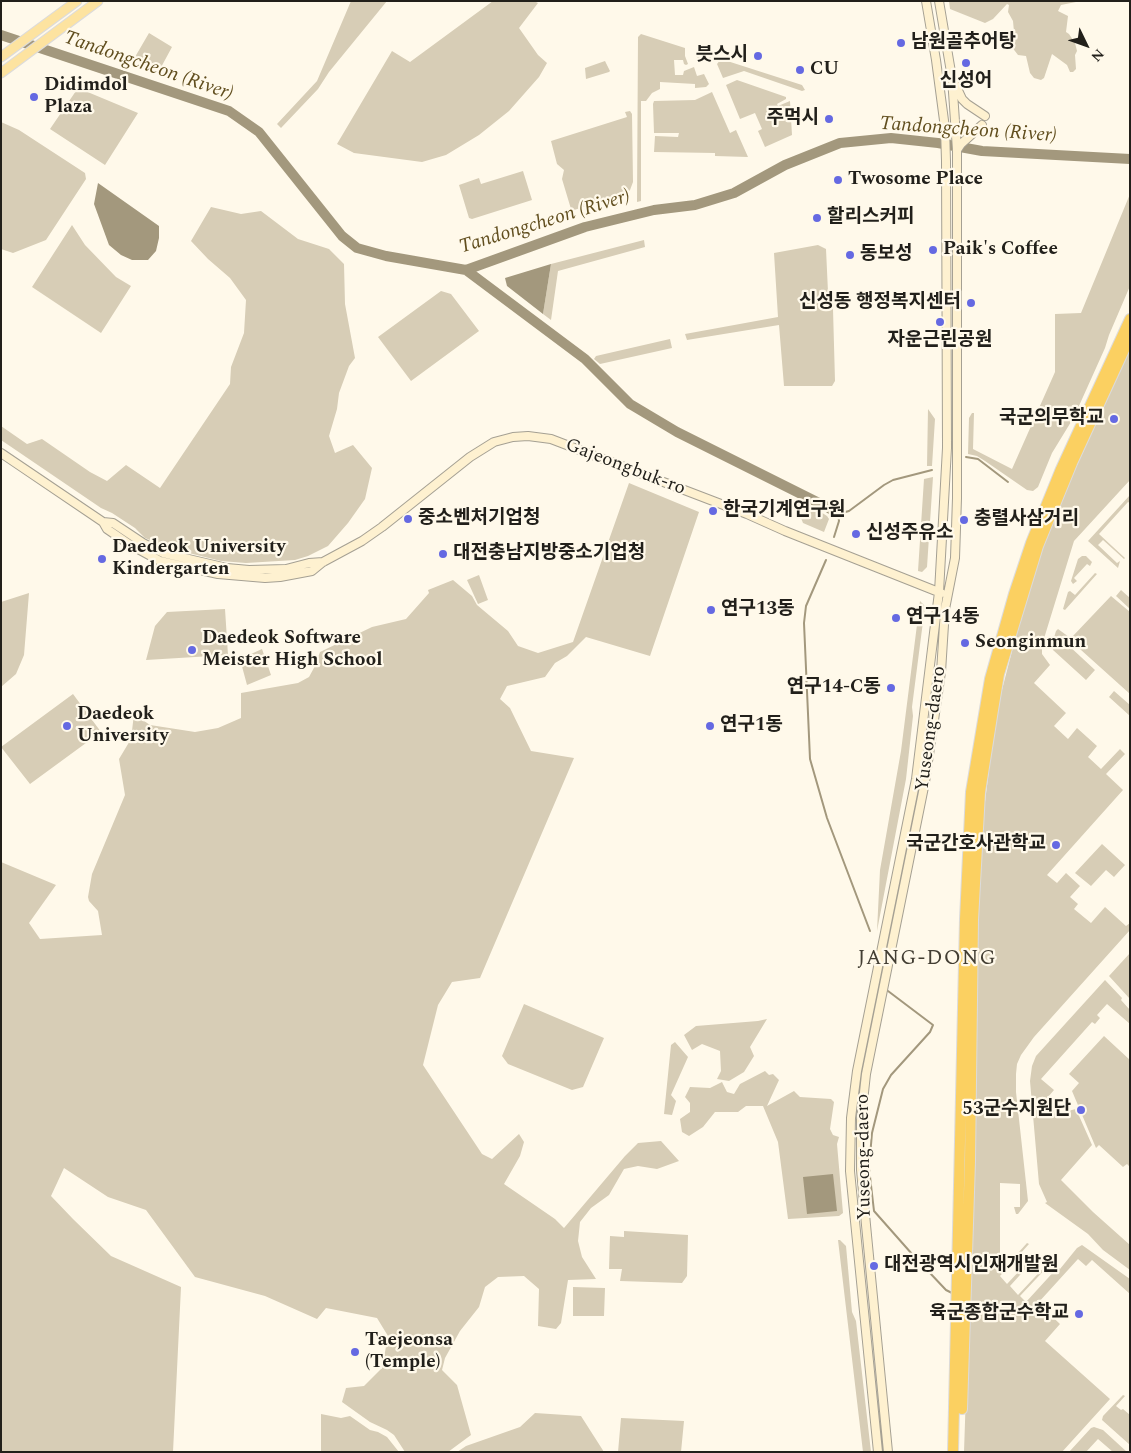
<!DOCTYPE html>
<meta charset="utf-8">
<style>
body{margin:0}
#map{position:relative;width:1131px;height:1453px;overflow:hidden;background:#fff9ea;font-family:Spectral,serif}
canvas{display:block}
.frame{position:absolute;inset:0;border:2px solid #22201b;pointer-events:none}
.north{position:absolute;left:1061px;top:20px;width:50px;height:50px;-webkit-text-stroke:4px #fff9ea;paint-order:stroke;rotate:132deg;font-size:14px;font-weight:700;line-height:20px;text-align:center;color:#22201b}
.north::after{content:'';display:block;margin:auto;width:18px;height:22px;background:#22201b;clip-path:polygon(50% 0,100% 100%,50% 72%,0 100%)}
</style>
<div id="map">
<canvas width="1131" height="1453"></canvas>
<div class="frame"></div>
<div class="north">N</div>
</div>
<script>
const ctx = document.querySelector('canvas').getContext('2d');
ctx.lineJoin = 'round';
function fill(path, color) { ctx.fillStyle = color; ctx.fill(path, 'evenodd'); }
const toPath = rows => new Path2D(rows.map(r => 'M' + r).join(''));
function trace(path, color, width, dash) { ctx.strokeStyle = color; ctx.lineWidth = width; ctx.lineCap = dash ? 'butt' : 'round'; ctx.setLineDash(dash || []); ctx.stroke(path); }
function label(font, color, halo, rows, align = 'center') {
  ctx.font = font + ' Spectral,"Noto Sans KR",serif'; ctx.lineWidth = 4.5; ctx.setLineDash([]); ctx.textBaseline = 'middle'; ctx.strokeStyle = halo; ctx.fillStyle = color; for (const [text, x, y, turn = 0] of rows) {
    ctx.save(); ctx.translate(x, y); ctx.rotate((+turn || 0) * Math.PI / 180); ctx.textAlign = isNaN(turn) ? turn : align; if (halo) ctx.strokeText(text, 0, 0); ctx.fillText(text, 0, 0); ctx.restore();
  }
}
fill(toPath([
 [351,1,387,1,329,72,318,89,281,128,277,124,317,81],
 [493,1,534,1,538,3,519,28,538,55,547,63,539,77,509,111,479,135,446,155,422,162,354,153,337,144,392,51,410,62],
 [949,1,1081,1,1061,5,1058,11,1068,16,1066,32,1069,34,1075,43,1077,51,1075,55,1076,69,1073,72,1070,72,1067,65,1052,54,1044,78,1041,80,1034,78,1030,73,1026,56,1018,55,1008,42,1009,37,1014,32,1013,21,1008,12,1009,5,1007,4,993,19,985,23,950,9],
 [149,33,172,47,159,71,135,57],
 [641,34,685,48,685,56,688,64,686,65,684,64,683,60,674,60,675,75,683,75,684,71,694,67,697,76,704,74,709,84,706,87,695,88,695,84,660,82,660,89,652,93,646,101,641,101,641,201,637,202,638,37],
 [696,51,712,56,707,62,702,62,696,56],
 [721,59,802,85,805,90,802,91,744,71,723,78,717,64],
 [605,61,610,71,609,72,586,79,585,68],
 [737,80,786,97,786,99,777,104,778,106,790,101,792,135,765,147,758,131,762,129,755,113,740,119,726,85],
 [78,88,138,113,105,165,50,129],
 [712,92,730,133,736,130,748,157,715,156,715,153,654,152,655,136,678,137,679,133,654,133,653,104,654,101,695,100],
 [630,111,632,114,633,182,630,190,626,194,574,210,571,209,562,179,564,170,557,164,551,141,627,117,625,112],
 [1,122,19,130,85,173,86,179,46,240,13,253,1,249],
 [523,171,532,200,472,219,469,218,459,185,479,178,481,184],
 [1130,194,1130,286,1109,335,1105,348,1074,417,1052,453,1038,487,1033,491,1027,490,985,461,977,456,968,454,969,418,972,413,974,413,973,449,1012,469,1055,372,1055,314,1081,313],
 [211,207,241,214,261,211,298,239,329,249,344,264,345,304,355,358,349,366,339,393,337,409,329,436,335,453,353,445,372,468,365,499,348,523,328,546,308,556,295,560,246,563,221,561,169,548,145,538,135,528,112,513,101,508,1,440,1,426,27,444,42,439,90,472,107,481,126,465,160,488,230,384,231,367,244,333,246,300,230,278,208,259,191,241],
 [72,225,85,245,116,277,131,286,101,333,32,287],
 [644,240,645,247,558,271,551,320,543,314,551,264],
 [818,245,826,249,828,292,833,309,835,381,832,386,784,386,779,325,687,340,685,334,778,317,774,253],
 [441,291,451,294,479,331,411,381,378,337],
 [670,339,672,348,600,364,594,359,596,356],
 [1130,349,1130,480,1074,541,1042,645,1042,654,1050,665,1034,683,1066,713,1054,726,1068,739,1077,728,1097,746,1088,757,1101,769,1120,749,1125,754,1106,774,1123,790,1047,875,1057,883,1066,873,1080,886,1070,897,1078,904,1074,909,1091,923,1105,907,1126,926,1130,923,1130,930,1034,1037,1021,1055,1017,1064,1016,1074,1016,1092,1028,1201,1018,1214,1016,1214,1014,1207,1020,1207,1020,1184,1000,1183,1000,1273,1027,1243,1029,1244,1000,1276,1007,1284,1037,1252,1039,1254,1010,1286,1018,1295,1049,1262,1051,1263,1020,1296,1026,1302,1058,1267,1060,1269,1077,1248,1082,1245,1130,1279,1130,1294,1092,1260,1086,1266,1078,1259,1038,1303,1060,1324,1045,1341,1110,1399,1062,1452,964,1452,973,1182,978,926,984,810,996,713,1026,597,1047,536,1073,474],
 [928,409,935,419,932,466,927,466],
 [933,477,927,567,922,572,918,571,924,479],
 [629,483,699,512,650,656,586,637,567,656,555,663,545,677,507,686,500,699,510,708,531,751,574,758,480,978,452,982,438,1005,423,1065,482,1154,492,1159,519,1134,524,1142,520,1156,504,1184,555,1219,564,1228,625,1156,638,1143,661,1141,679,1161,657,1169,638,1166,624,1169,609,1195,591,1208,580,1222,578,1241,582,1257,596,1279,568,1280,561,1323,556,1329,538,1326,539,1289,524,1276,498,1277,485,1287,479,1307,460,1331,445,1358,442,1370,457,1385,471,1435,448,1452,405,1452,394,1435,387,1430,370,1422,342,1402,346,1388,364,1386,382,1368,388,1336,377,1318,326,1308,317,1319,265,1296,195,1277,146,1210,108,1197,64,1168,51,1196,73,1219,111,1256,181,1287,173,1452,1,1452,1,862,56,885,29,923,40,939,102,935,98,911,89,901,88,897,92,874,125,795,119,759,131,739,134,714,150,725,195,732,218,728,241,718,241,693,298,683,309,677,315,666,320,652,372,627,406,619,429,593,428,590,453,580,472,596,477,605,508,631,518,646,538,653,573,642],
 [1130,495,1130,503,1128,502,1099,534,1125,558,1124,559,1103,540,1098,545,1117,563,1120,561,1118,568,1088,541],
 [808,504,827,516,829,519,824,532,803,523,801,518],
 [1082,556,1086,556,1092,562,1090,566,1087,564,1074,578,1077,581,1073,584,1071,581,1078,559],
 [1095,573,1097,574,1065,610,1063,609,1068,592,1070,591,1075,595],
 [479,575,488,600,478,604,467,580],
 [1121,590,1130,598,1130,609,1116,596],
 [29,593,24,655,16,674,1,687,1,602],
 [1111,596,1130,612,1130,694,1071,641,1072,637],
 [920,601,925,606,912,707,913,716,906,779,877,931,880,870,901,751],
 [225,609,228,655,146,660,155,626,167,612],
 [1058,629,1069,637,1067,640,1067,644,1095,670,1086,680,1053,650,1052,644,1056,631],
 [262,649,271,675,247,685,240,659],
 [1114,691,1130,705,1130,716,1109,697],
 [73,694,101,732,30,784,1,747],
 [1102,844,1125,865,1114,877,1106,870,1091,886,1075,873],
 [1130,953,1130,999,1109,976],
 [1105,980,1122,998,1121,1000,1130,1010,1130,1024,1107,1004,1097,1015,1100,1018,1095,1024,1092,1022,1041,1079,1054,1090,1048,1097,1055,1114,1076,1109,1092,1145,1061,1180,1093,1212,1130,1245,1130,1270,1103,1250,1088,1234,1045,1203,1047,1202,1039,1184,1030,1081,1032,1066,1036,1056],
 [524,1004,604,1038,583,1087,572,1090,508,1064,502,1056],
 [767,1019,750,1047,754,1056,744,1072,729,1081,717,1079,721,1071,720,1051,702,1044,692,1050,684,1035,696,1026,758,1021],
 [1104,1036,1130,1060,1130,1167,1127,1164,1123,1167,1099,1145,1096,1148,1072,1091,1079,1083,1069,1074],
 [675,1042,688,1057,671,1095,676,1101,672,1115,664,1114,671,1045],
 [765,1071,769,1075,773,1074,779,1080,767,1106,794,1091,800,1097,831,1099,834,1102,830,1129,833,1135,839,1137,837,1144,843,1213,839,1216,788,1219,778,1142,763,1106,746,1106,738,1112,715,1112,703,1127,689,1136,682,1132,680,1119,690,1112,690,1103,685,1097,690,1087,710,1088,722,1082,727,1092,734,1094,740,1084],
 [624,1231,688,1235,687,1276,682,1283,620,1281,622,1269,609,1269,610,1236,624,1237],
 [838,1240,840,1240,846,1246,852,1312,856,1321,871,1452,863,1452],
 [573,1287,605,1288,604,1316,573,1316],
 [1123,1395,1125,1396,1116,1406,1121,1410,1123,1409,1130,1415,1130,1445,1102,1420,1103,1416],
 [535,1413,581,1416,604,1452,457,1452,466,1446,520,1427],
 [321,1414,341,1418,350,1416,370,1430,378,1432,387,1437,399,1452,321,1452],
 [621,1418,684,1421,681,1452,618,1452],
 [1094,1427,1103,1430,1127,1452,1113,1452,1098,1439,1086,1452,1069,1452,1091,1428]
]), '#d7cdb6');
fill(toPath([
 [98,183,159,226,159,238,156,251,148,260,132,260,121,255,109,245,94,204],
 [551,264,543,314,507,286,505,278],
 [833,1174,837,1211,807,1214,803,1177]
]), '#a3987d');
trace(toPath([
 [966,457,978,459,1008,482],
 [834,537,839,521,838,514,849,511,884,485,893,480,932,470],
 [826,560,806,606,804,623,810,759,827,818,870,931],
 [888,991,933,1025,930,1032,891,1075,883,1089,872,1133,869,1168,874,1211,912,1254,946,1290,952,1293],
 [971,1304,984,1311]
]), '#a3987d', 2);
trace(toPath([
 [1,35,229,111,259,132,342,236,357,248,386,256,466,270,585,227,654,210,695,205,734,193,785,165,840,143,891,138,938,143,982,151,1130,159],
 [466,270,585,359,630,404,677,432,829,508,838,514]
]), '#a3987d', 10);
const secondary = toPath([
 [954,82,962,99,967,104,985,116],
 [957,150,961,144,982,125],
 [1,453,103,522,107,529,129,544,160,561,218,574,265,578,280,577,312,571,323,562,362,541,382,527,470,457,494,442,513,437,528,436,551,439,747,514,785,531,941,593],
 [103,522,113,523,143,543,163,553,227,568,249,570,286,569,309,563,323,562],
 [878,1452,850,1171,851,1118,857,1071,916,779,939,592,947,448,946,161,945,128,936,60,926,1],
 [888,1452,866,1225,861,1170,861,1120,866,1074,925,782,941,672,945,609,955,558,957,498,957,150,952,78,939,1]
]);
const primary = toPath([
 [1,57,77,1],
 [1,73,98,1]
]);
const motorway = toPath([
 [962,1409,970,1161,973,920,980,792,993,710,999,674,1038,546,1072,463,1130,337],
 [953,1452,965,919,971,792,990,679,1014,594,1031,543,1061,469,1130,319]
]);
trace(secondary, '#a5a093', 10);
trace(primary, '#dcdbdb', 11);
trace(motorway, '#dcdbdb', 12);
trace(secondary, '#fef1d0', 8);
trace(primary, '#fde3a0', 9);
trace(motorway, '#fbd061', 10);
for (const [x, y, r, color] of [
 [901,43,5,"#6569e2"],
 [758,56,5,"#6569e2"],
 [966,63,5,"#6569e2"],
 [800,70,5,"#6569e2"],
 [34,97,5,"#6569e2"],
 [829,119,5,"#6569e2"],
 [838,180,5,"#6569e2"],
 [817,218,5,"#6569e2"],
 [933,250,5,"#6569e2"],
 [850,255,5,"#6569e2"],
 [971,303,5,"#6569e2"],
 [940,322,5,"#6569e2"],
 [1114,419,5,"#6569e2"],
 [713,511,5,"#6569e2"],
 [408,519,5,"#6569e2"],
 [964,520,5,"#6569e2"],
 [856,534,5,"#6569e2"],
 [443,554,5,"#6569e2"],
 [102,559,5,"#6569e2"],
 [711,610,5,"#6569e2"],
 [896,618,5,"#6569e2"],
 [965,643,5,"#6569e2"],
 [192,650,5,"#6569e2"],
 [891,688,5,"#6569e2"],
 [67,726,5,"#6569e2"],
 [710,726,5,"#6569e2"],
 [1056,845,5,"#6569e2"],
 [1081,1110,5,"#6569e2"],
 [874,1266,5,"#6569e2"],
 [1079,1314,5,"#6569e2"],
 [355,1352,5,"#6569e2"]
]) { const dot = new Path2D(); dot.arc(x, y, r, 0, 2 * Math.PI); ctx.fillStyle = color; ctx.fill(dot); trace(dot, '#fff9ea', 2); }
label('bold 19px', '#22201b', '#fff9ea', [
 ["남원골추어탕",911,43],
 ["븟스시",748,56,"right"],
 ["CU",810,70],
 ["신성어",966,82,"center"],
 ["Didimdol",44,86],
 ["Plaza",44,108],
 ["주먹시",819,119,"right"],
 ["Twosome Place",848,180],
 ["할리스커피",827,218],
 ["Paik's Coffee",943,250],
 ["동보성",860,255],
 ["신성동 행정복지센터",961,303,"right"],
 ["자운근린공원",940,341,"center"],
 ["국군의무학교",1104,419,"right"],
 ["한국기계연구원",723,511],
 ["중소벤처기업청",418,519],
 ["충렬사삼거리",974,520],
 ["신성주유소",866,534],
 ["Daedeok University",112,548],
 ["Kindergarten",112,570],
 ["대전충남지방중소기업청",453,554],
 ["연구13동",721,610],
 ["연구14동",906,618],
 ["Daedeok Software",202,639],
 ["Meister High School",202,661],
 ["Seonginmun",975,643],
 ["연구14-C동",881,688,"right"],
 ["Daedeok",77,715],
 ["University",77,737],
 ["연구1동",720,726],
 ["국군간호사관학교",1046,845,"right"],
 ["53군수지원단",1071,1110,"right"],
 ["대전광역시인재개발원",884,1266],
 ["육군종합군수학교",1069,1314,"right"],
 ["Taejeonsa",365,1341],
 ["(Temple)",365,1363]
], 'left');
label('19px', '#22201b', '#fff9ea', [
 ["Gajeongbuk-ro",625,468,21],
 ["Yuseong-daero",932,729,-82],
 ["Yuseong-daero",865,1157,-91]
]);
label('italic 20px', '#614e1e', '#fff9ea', [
 ["Tandongcheon (River)",148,67,19],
 ["Tandongcheon (River)",968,131,4],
 ["Tandongcheon (River)",545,223,-17]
]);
ctx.letterSpacing = '1px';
label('21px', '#433e33', '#fff9ea', [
 ["JANG-DONG",927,960]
]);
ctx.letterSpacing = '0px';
</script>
